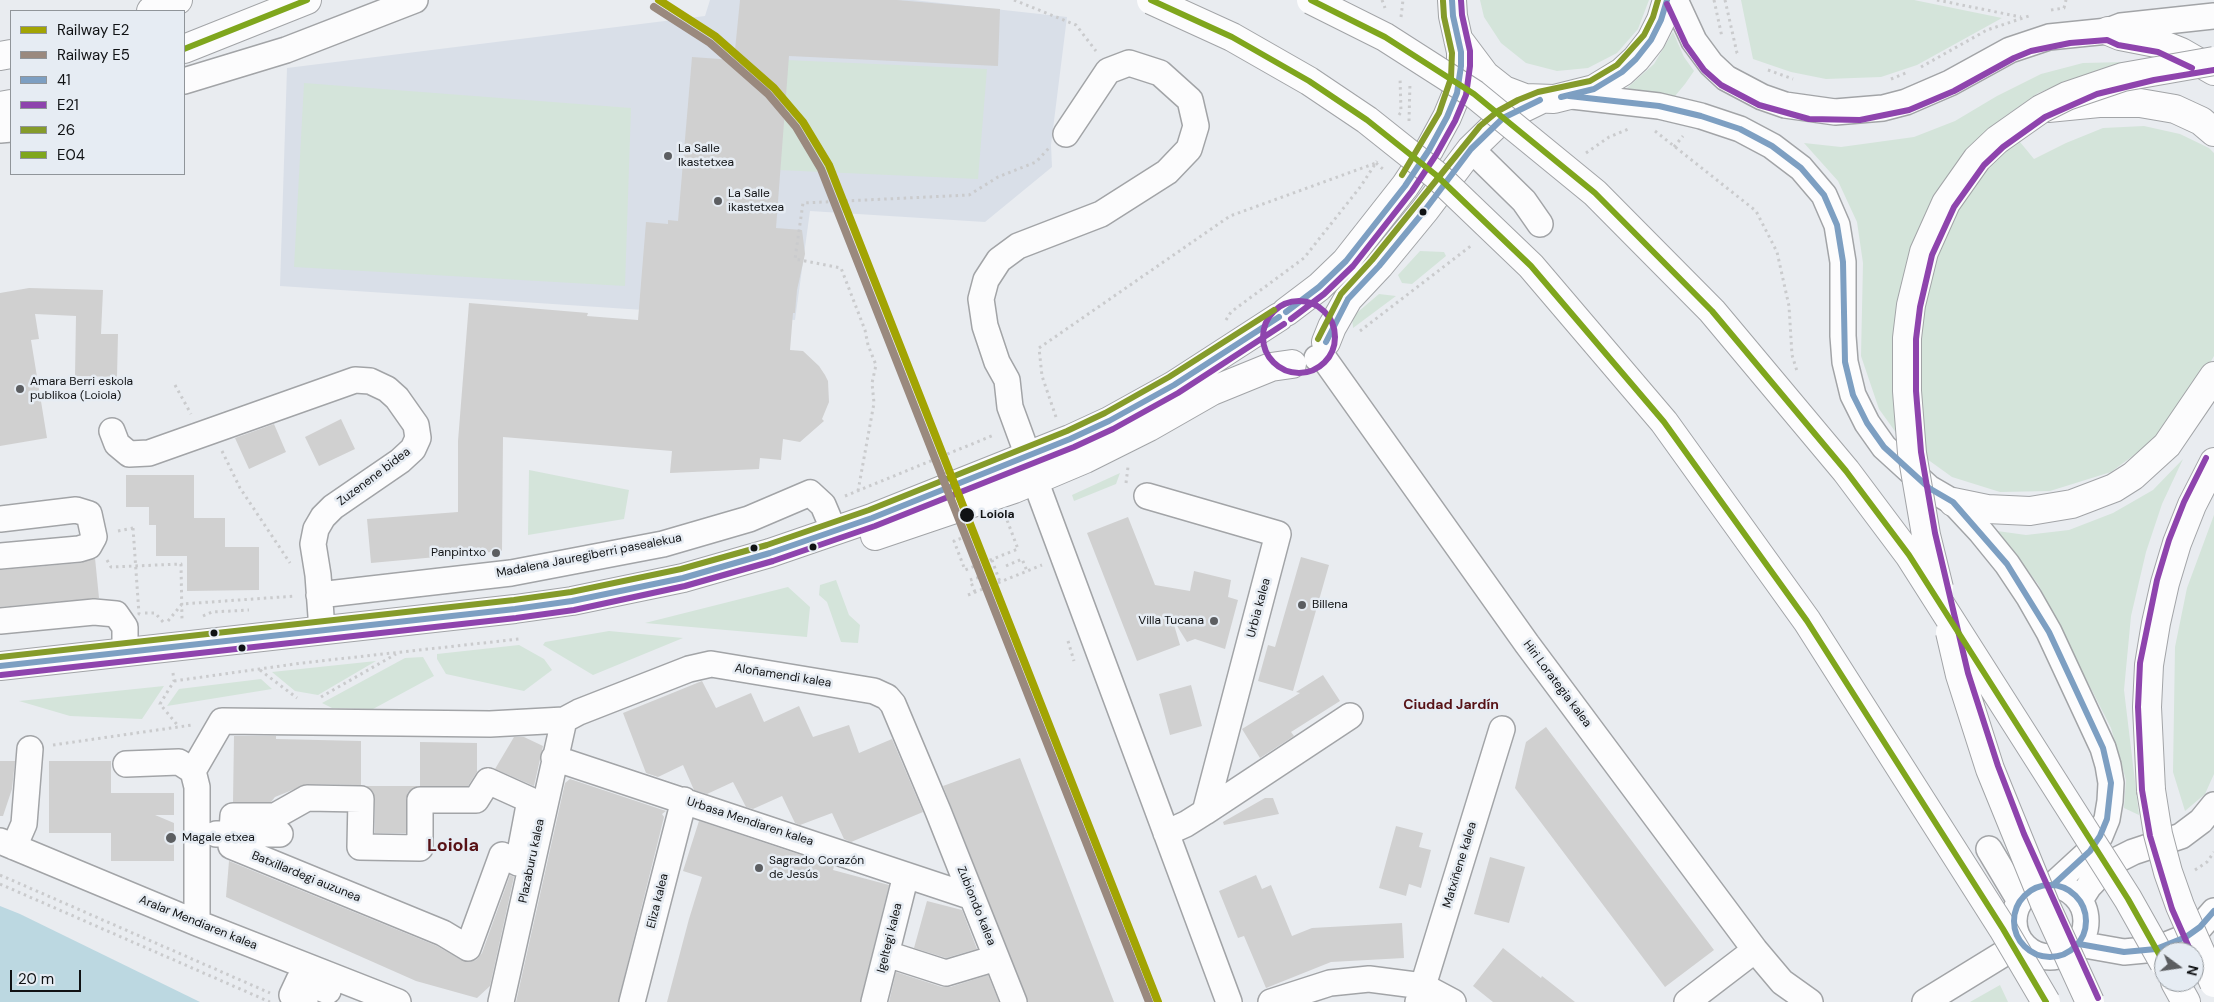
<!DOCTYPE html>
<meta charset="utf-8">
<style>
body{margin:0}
#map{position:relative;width:2214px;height:1002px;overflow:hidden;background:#e9ecf0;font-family:"DM Sans",sans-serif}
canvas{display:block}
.legend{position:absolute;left:10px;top:10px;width:175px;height:165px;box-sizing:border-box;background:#e6ecf3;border:1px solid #90959a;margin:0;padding:6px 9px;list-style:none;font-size:15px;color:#101214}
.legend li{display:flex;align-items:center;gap:10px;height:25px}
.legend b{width:25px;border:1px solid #90959a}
.north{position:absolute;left:2154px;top:942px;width:50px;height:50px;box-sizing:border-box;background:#e6ecf3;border:1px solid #90959a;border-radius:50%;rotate:104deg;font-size:14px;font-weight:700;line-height:20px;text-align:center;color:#101214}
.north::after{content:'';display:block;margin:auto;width:18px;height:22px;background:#5c5e61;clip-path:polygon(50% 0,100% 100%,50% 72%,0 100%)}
.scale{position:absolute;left:10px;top:970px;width:71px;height:22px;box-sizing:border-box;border:2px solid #101214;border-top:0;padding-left:6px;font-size:15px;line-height:18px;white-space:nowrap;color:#101214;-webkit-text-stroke:4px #e6ecf3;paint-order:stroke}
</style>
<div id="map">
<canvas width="2214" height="1002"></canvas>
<ul class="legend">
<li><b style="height:6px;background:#a2a403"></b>Railway E2</li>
<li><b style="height:6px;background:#9a897e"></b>Railway E5</li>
<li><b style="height:6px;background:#7d9fc2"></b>41</li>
<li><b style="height:6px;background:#8e44ad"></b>E21</li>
<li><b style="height:6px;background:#859b2a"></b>26</li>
<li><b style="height:6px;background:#7fa61d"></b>E04</li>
</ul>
<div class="north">N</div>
<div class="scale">20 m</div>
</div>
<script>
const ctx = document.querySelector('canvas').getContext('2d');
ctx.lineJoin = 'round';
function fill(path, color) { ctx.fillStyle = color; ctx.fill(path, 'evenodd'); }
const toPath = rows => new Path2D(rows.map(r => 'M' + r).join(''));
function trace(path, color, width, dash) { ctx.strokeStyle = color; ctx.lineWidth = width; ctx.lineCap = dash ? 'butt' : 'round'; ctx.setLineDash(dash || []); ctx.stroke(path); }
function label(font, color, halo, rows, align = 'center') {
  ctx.font = font + ' "DM Sans",sans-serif'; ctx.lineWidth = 5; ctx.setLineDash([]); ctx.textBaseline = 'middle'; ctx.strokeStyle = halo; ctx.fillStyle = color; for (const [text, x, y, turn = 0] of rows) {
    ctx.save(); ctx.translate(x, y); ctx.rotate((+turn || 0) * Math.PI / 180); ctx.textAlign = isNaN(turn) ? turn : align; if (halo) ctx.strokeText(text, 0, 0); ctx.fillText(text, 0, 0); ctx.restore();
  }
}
fill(toPath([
 [710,0,913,0,1067,17,1051,145,1052,167,985,222,810,211,795,320,280,286,287,68,705,16]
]), '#d9dfe8');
fill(toPath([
 [1480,0,1649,0,1638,29,1617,53,1588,68,1557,71,1526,63,1501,43,1484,17],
 [1741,0,1914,0,2002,18,1917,65,1881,77,1826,79,1791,72,1753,59],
 [1673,32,1684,57,1694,71,1685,84,1675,96,1627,88,1654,64],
 [786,60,987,69,978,179,778,170],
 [2126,62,2081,76,2038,93,2001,119,2034,159,2066,143,2103,128,2144,126,2180,134,2209,148,2214,153,2214,356,2178,418,2153,441,2111,472,2050,491,2000,492,1952,477,1902,441,1879,409,1861,356,1863,263,1857,222,1838,181,1804,143,1841,147,1914,137,1955,121,1997,96,2041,74,2083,63],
 [304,83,631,108,625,286,294,267],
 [1420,251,1444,252,1446,256,1412,284,1402,283,1398,275],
 [1379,294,1396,296,1353,328,1352,317],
 [2183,459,2162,504,2146,552,2131,616,2124,690,2139,815,2124,808,2126,780,2111,728,2038,584,2012,551,1990,530,2026,535,2069,530,2113,513,2153,490],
 [529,470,629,490,624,519,528,535],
 [1120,473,1116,484,1074,501,1072,495],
 [2214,515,2214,774,2205,794,2185,811,2173,772,2175,647,2187,588],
 [836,580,849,615,860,625,858,643,841,642,827,602,819,595,820,585],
 [788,587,810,607,807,637,645,623],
 [609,631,683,638,593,675,543,645,545,642],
 [519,645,544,659,552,670,524,691,446,674,437,659,437,654],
 [423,657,434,676,373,709,332,708,322,703,405,658],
 [376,661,318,695,295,691,272,672],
 [261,679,272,689,167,706,179,689],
 [164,686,142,719,70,716,19,701],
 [2000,985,2008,1002,1970,1002]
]), '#d4e4da');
fill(toPath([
 [0,906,20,914,200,1002,0,1002]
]), '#bcd8e1');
fill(toPath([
 [740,0,897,0,1000,9,998,66,789,56,776,228,802,230,805,254,797,290,795,313,793,313,790,350,803,351,819,366,825,375,828,381,829,402,822,419,824,421,800,442,783,439,781,460,760,458,759,469,670,473,672,451,503,437,502,551,371,563,367,519,458,512,458,441,469,303,588,313,587,316,638,320,646,222,668,224,668,220,678,221,692,57,734,60],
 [29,288,103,290,101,334,118,334,117,377,75,376,76,316,35,314,39,339,31,340,47,438,0,446,0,293],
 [341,419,355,449,319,466,305,437],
 [274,424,286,452,249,469,235,438],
 [126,475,194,475,194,518,225,518,225,547,259,547,259,590,187,591,187,556,156,556,156,525,149,525,149,507,126,507],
 [1128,517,1155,585,1190,591,1194,571,1231,580,1228,597,1238,600,1225,649,1195,639,1187,642,1172,618,1180,645,1137,661,1087,533],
 [1301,557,1329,565,1293,691,1258,681,1268,645,1275,647],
 [95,558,99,598,0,607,0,570,80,563],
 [1323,675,1340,701,1291,732,1294,736,1260,758,1242,729,1300,693,1296,692],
 [702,681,716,708,751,693,764,722,799,706,813,737,849,725,859,753,892,739,923,812,851,842,844,839,832,813,800,825,795,823,782,796,753,809,746,807,733,782,707,794,694,790,683,765,658,777,646,773,623,713],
 [1191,685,1202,726,1170,735,1159,694],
 [1546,727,1714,950,1665,987,1515,788,1526,742],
 [234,736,276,736,276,739,361,741,361,785,307,784,275,797,271,802,233,802],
 [514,737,524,737,543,746,534,786,495,769],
 [420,742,477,743,477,772,468,786,420,786],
 [1020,758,1114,1002,1028,1002,943,786],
 [0,761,15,761,12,789,3,816,0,816],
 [49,761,111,761,111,793,174,793,174,815,155,815,174,823,174,861,111,861,111,833,49,833],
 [570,779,666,811,662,814,664,817,618,1002,516,1002,565,783],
 [366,786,418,786,408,792,406,800,406,833,375,833,375,799,373,792],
 [1265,798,1273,798,1279,814,1224,825,1223,822],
 [699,821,834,866,833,870,889,885,860,1002,667,1002,689,919,702,877,683,871],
 [1396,826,1423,833,1419,847,1431,850,1421,888,1409,884,1406,896,1379,888],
 [1490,857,1525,867,1509,923,1474,914],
 [229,861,437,946,461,960,468,962,476,960,482,953,510,875,514,877,490,986,477,998,416,981,226,897],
 [1256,875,1262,889,1271,885,1292,936,1312,928,1402,923,1404,958,1331,962,1266,988,1244,936,1238,938,1219,891],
 [927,901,962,910,977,949,946,958,914,948],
 [1503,948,1541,978,1542,976,1575,1002,1493,1002,1473,986],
 [896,972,942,987,950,987,988,975,999,1002,889,1002]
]), '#d0d0d0');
const minor = toPath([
 [1675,0,1694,41,1711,64,1726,78,1762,97,1785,105,1835,112,1883,108,1906,102,1950,83,2010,50,2049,37,2108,31,2121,26,2214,16],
 [184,81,286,50,415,0],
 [1572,96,1659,106,1701,116,1740,129,1772,146,1801,168,1824,195,1837,225,1843,262,1843,336,1845,362,1853,395,1867,423,1884,447,1929,488,1953,502,1981,532,2007,564,2029,597,2049,632,2103,748,2108,765,2111,783,2110,801,2107,819,2100,836,2090,851,2053,885],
 [0,130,11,129],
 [1471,149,1524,201,1540,224],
 [1317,358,1323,357,1527,644,1755,950,1782,982,1810,1002],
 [112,431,117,444,129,454,149,453,355,380,370,381,387,389,397,398,416,425,418,438,413,449,400,461,333,507,323,517,316,529,313,544,318,575,322,630],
 [1028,456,1010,407,1007,380,997,362,985,326,981,299,986,280,999,260,1018,246,1101,214,1167,172,1189,149,1196,126,1190,100,1160,73,1129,63,1108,71,1066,134],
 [1035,480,1229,1002],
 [1147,496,1278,534,1205,812,1186,824,1166,833],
 [0,519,76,510,89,514,94,537,89,546,79,549,0,556],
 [319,595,511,573,663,544,749,519,810,493,823,505,834,531],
 [0,621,94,612,116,614,125,627,125,651],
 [554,758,972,897],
 [126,764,179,762,193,771,197,787,197,923],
 [193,771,222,721,490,724,564,720,579,712,689,669,711,664,874,691,887,697,893,704,938,811,1014,1002],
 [488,781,530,800,518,863,502,855,468,948,443,933,231,846,233,816,275,816,307,798,361,799,360,847,420,848,420,800,476,800,488,781],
 [1205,812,1350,716],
 [216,834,280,834],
 [0,841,197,923,398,1002],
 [14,847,24,824,30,749],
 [1989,849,2020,901],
 '2014 921a36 36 0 1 1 72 0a36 36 0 1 1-72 0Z',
 [2080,900,2089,886,2111,863,2133,852,2181,836,2201,821,2214,805],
 [2079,944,2124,952,2156,949,2186,937,2200,927,2214,911],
 [887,954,946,973,996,958],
 [305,1002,292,995,299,980,328,991],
 [501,1002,564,720],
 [632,1002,684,800],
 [874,1002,906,875],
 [1271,1002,1330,983,1369,979,1423,986,1453,1002],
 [1418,1002,1502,729],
 [1687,1002,1755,950],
 [1925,1002,2021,943]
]);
const major = toPath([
 [1458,39,1485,75,1504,90,1525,98,1554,99,1594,89,1622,72,1636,59,1651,40,1661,20,1667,0],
 [1286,312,1319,287,1346,261,1405,186,1429,150,1447,117,1457,93,1461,66,1461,52,1453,16,1452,0],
 [1326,342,1332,327,1348,299,1379,266,1425,210,1471,149,1503,118,1540,100],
 [875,536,1014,489,1085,459,1149,427,1212,391,1271,367,1292,364],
 [0,666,515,609,572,601,683,578,770,553,872,518,1070,439,1109,421,1174,385,1279,317]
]);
const highway = toPath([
 [151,11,178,0],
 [2108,31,2120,36,2161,44,2181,52,2214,71],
 [184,49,307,0],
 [0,56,11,54],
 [0,106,11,104],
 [2048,108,2099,103,2140,103,2175,109,2201,121,2214,132],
 [1953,502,1987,509,2030,511,2072,504,2114,488,2133,476,2167,445,2214,376],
 [2151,790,2147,707,2149,665,2156,623,2165,583,2177,543,2192,505,2214,462],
 [2175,982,2186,1002]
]);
trace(minor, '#a2a4a7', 28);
trace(major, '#a2a4a7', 30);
trace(highway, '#a2a4a7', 30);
trace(toPath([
 [1014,0,1076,25,1096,51],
 [1382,0,1385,8],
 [1714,0,1722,37],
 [1725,0,1737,53,1739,55],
 [1937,0,2021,17],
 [2051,10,2064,8,2066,0],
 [1401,17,1403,0],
 [1921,67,1987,30,2032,15],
 [1768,70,1793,79],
 [1891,79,1908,72],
 [1399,115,1401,112,1400,77],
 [1409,121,1410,82],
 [1655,131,1756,211,1777,252,1789,306,1792,355,1797,371],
 [1674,147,1683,136],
 [1586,153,1609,137,1631,128],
 [1376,163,1385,171],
 [1226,320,1231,312,1304,258,1361,186,1377,161],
 [1360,331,1472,245],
 [175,385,191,414],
 [1056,417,1042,376,1039,348,1230,216,1376,163],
 [222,451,240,488,290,563],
 [1126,483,1128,467],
 [858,491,874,403,872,383,876,365,868,345,865,330,841,268,795,259,803,203,969,195,998,177,1036,162,1049,148],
 [845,496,994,435],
 [118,531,133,528],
 [967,536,954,541,965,570,1018,549,1007,520,1004,520],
 [107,560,111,567,181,564,182,620],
 [992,560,1000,582],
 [1006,566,1022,559,1027,571],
 [975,592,970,580,983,576],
 [968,595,1042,565],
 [145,613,155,613,164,623],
 [203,616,212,612,249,610],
 [168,621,182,604,296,596],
 [1068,641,1074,661],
 [260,670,297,698],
 [173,673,174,681,160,704,179,727],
 [174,681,302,663,519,639],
 [321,697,396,654],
 [53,745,192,725],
 [2195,870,2207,862,2214,852],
 [0,875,270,993],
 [0,884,270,1002]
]), '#cacbcd', 3, [2.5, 4]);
trace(minor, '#fcfcfd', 25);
trace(major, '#fcfcfd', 28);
trace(highway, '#fcfcfd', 28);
const highwayBridge = toPath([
 [1151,0,1232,37,1309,81,1367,120,1436,175,1531,266,1664,422,1807,621,2003,929,2046,1002],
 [1311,0,1385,37,1474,94,1595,193,1712,311,1846,471,1909,555,2128,899,2164,963],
 [1939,588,1926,535,1912,453,1907,391,1907,338,1911,305,1924,252,1946,203,1977,159,1997,140,2041,109,2067,96,2123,77,2214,61],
 [1950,632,1960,675,1990,769,2045,904,2090,1002],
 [2151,790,2158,834,2168,872,2180,906,2214,983]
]);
trace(highwayBridge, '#a2a4a7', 30, []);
trace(toPath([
 [133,528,139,614,142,614]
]), '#cacbcd', 3, [2.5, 4]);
trace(highwayBridge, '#fcfcfd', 28);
trace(toPath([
 [1569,96,1659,106,1701,116,1740,129,1772,146,1801,168,1824,195,1837,225,1843,262,1845,362,1853,395,1867,423,1884,447,1929,488,1953,502,2007,564,2049,632,2103,748,2111,783,2107,819,2100,836,2090,851,2053,885],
 [1561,97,1594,89,1622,72,1636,59,1651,40,1661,20,1667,0],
 [1286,312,1319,287,1346,261,1405,186,1429,150,1447,117,1457,93,1461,66,1461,52,1453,16,1452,0],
 [1326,342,1348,299,1379,266,1425,210,1471,149,1503,118,1540,100],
 [0,666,515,609,572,601,683,578,770,553,872,518,1070,439,1109,421,1174,385,1279,317],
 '2014 921a36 36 0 1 1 72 0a36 36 0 1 1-72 0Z',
 [2079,944,2124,952,2156,949,2186,937,2200,927,2214,911]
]), '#7d9fc2', 6);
trace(toPath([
 [1667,4,1686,45,1704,70,1721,85,1759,105,1809,119,1860,120,1909,110,1954,91,2014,58,2031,51,2070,43,2107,40,2118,45,2158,52,2192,68],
 '1263 337a36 36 0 1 1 72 0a36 36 0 1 1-72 0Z',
 [1291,319,1324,294,1353,266,1412,191,1436,155,1455,121,1466,95,1470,66,1470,51,1462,15,1461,0],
 [1,675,516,618,574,610,685,586,773,561,875,526,1074,447,1113,429,1178,393,1284,324],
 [2191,952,2172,909,2150,836,2142,790,2138,707,2140,663,2157,580,2169,540,2184,502,2206,458],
 [2098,998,2024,834,1998,766,1968,673,1935,533,1921,452,1916,391,1916,339,1920,307,1932,255,1954,207,1984,165,2003,147,2045,117,2097,94,2154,80,2214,70]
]), '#8e44ad', 6);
trace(toPath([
 [1402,175,1439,113,1451,78,1452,53,1444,17,1443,1],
 [1318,339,1341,294,1372,260,1480,126,1498,111,1518,100,1538,92,1590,81,1617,65,1644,35,1653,17,1658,0],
 [0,657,514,600,571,592,681,569,767,545,869,510,1067,431,1105,413,1169,377,1274,310]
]), '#859b2a', 6);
trace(toPath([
 [1151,0,1232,37,1309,81,1367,120,1436,175,1531,266,1664,422,1807,621,2003,929,2046,1002],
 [1311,0,1385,37,1474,94,1595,193,1712,311,1846,471,1909,555,2128,899,2164,963],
 [184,49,307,0]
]), '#7fa61d', 6);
trace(toPath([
 [659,0,715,36,774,88,803,122,829,165,1158,1002]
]), '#a2a403', 8);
trace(toPath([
 [654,7,710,43,768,94,796,127,821,169,1149,1002]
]), '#9a897e', 8);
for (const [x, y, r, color] of [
 [668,156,5,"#5c5e61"],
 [718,201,5,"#5c5e61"],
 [1423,212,4.5,"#101214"],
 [20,389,5,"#5c5e61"],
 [967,515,8,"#101214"],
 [813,547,4.5,"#101214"],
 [754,548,4.5,"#101214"],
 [496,553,5,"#5c5e61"],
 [1302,605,5,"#5c5e61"],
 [1214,621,5,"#5c5e61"],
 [214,633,4.5,"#101214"],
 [242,648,4.5,"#101214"],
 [171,838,6,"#5c5e61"],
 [759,868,5,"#5c5e61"]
]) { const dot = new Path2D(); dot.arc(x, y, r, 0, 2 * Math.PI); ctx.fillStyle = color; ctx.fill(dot); trace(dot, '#e6ecf3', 2); }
label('12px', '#101214', '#e6ecf3', [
 ["La Salle",678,149],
 ["Ikastetxea",678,163],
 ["La Salle",728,194],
 ["ikastetxea",728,208],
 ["Amara Berri eskola",30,382],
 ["publikoa (Loiola)",30,396],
 ["Panpintxo",486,553,"right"],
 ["Billena",1312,605],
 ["Villa Tucana",1204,621,"right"],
 ["Magale etxea",182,838],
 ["Sagrado Corazón",769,861],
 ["de Jesús",769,875]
], 'left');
label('12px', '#101214', '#e6ecf3', [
 ["Zuzenene bidea",374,477,-37],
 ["Madalena Jauregiberri pasealekua",589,556,-11],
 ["Urbia kalea",1259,608,-75],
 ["Aloñamendi kalea",783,676,9],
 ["Hiri Lorategia kalea",1557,684,53],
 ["Urbasa Mendiaren kalea",750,822,18],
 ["Plazaburu kalea",532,861,-78],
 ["Matxiñene kalea",1460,865,-73],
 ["Batxillardegi auzunea",306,877,22],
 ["Eliza kalea",658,901,-76],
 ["Zubiondo kalea",976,906,68],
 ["Aralar Mendiaren kalea",198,923,22],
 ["Igeltegi kalea",890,938,-76]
]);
label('bold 12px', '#101214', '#e6ecf3', [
 ["Loiola",980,515]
], 'left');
label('bold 14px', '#571216', '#e6ecf3', [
 ["Ciudad Jardín",1451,705]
]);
label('bold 18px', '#571216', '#e6ecf3', [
 ["Loiola",453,846]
]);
</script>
